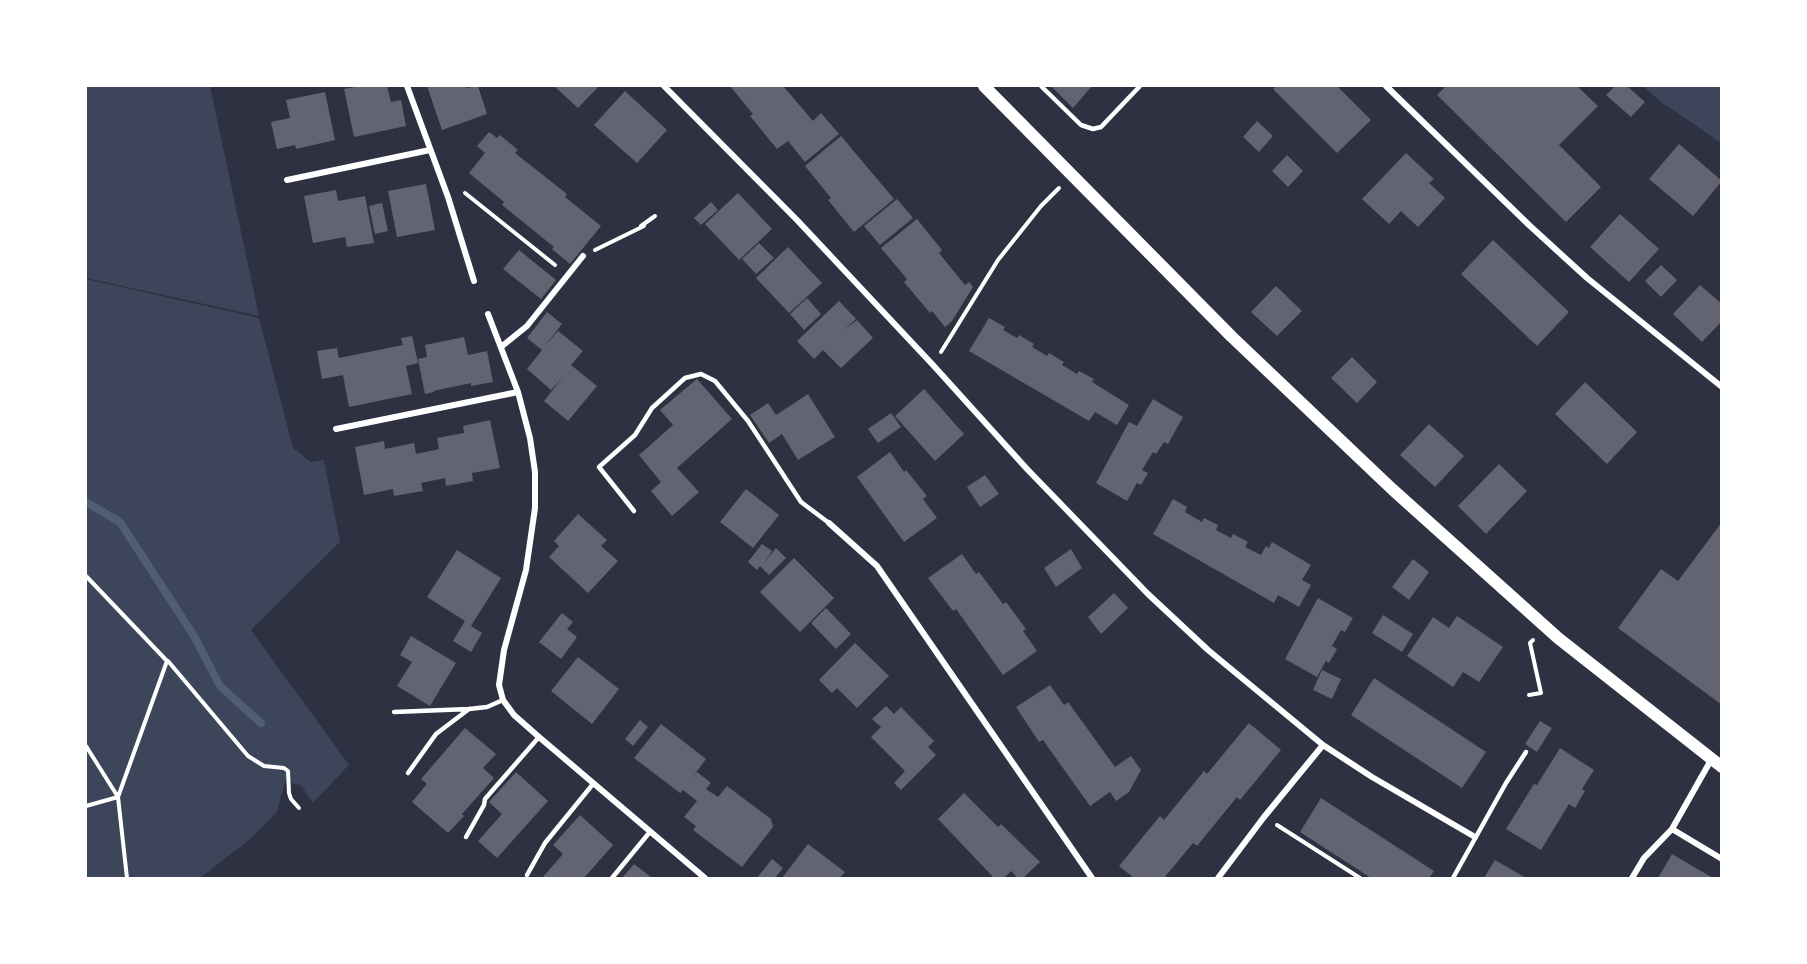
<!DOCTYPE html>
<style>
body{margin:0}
#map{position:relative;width:1807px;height:964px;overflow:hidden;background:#2d3142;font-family:"Source Serif 4",serif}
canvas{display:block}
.frame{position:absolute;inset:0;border:87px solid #fff;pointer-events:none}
</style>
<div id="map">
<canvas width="1807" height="964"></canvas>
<div class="frame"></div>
</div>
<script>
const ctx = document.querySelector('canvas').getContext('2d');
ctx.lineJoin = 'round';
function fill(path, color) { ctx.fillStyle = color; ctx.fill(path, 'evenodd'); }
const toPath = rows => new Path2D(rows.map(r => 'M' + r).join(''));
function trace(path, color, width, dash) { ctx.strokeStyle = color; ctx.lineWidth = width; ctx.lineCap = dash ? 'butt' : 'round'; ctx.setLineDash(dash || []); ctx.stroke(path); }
fill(toPath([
 [86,86,210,86,259,316,86,278],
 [1643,86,1721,86,1721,143,1660,101],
 [86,279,259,318,293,448,311,462,324,460,340,542,251,630,349,765,313,803,301,785,285,782,277,812,250,839,200,878,86,878]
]), '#3c4559');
trace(toPath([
 [86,502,120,522,194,636,220,686,261,723]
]), '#4f5d75', 8);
fill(toPath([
 [361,86,387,86,391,102,401,100,406,126,354,137,344,89],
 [427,86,465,86,466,88,478,86,487,114,442,130],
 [554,86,599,86,578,108],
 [730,86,786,86,784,87,813,121,821,113,839,134,805,162,788,141,777,149,750,116,753,114],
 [1051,86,1092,86,1073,108],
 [1276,86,1337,86,1371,120,1337,153,1273,89],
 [1446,86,1577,86,1598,106,1559,145,1601,187,1566,222,1437,95],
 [1615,86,1627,86,1645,102,1631,117,1606,95],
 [625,91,667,130,637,163,594,125],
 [325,92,335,140,296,149,295,145,277,149,271,122,290,118,286,100],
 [1257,121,1273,136,1259,152,1243,137],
 [489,132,497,138,500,135,518,150,515,153,567,194,565,197,601,226,570,264,552,249,554,247,502,205,504,202,469,173,485,153,477,146],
 [841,136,894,199,854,232,828,200,831,198,805,166],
 [1679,144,1722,181,1693,216,1649,179],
 [1406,153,1434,179,1429,183,1445,198,1418,227,1401,211,1389,224,1362,199],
 [1287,155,1303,171,1288,187,1272,171],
 [426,184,435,230,397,237,388,191],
 [336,190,338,201,365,196,374,243,347,247,345,237,313,243,304,196],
 [738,193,772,229,739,260,705,224],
 [897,199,913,218,880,245,864,226],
 [711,202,718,210,701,225,694,218],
 [382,203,388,231,375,234,369,206],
 [1620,214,1659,249,1629,282,1590,247],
 [917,219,942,250,939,253,965,285,969,282,973,287,952,321,945,327,932,311,930,313,904,282,907,279,881,248],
 [1493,240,1569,312,1537,346,1461,274],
 [759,243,774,258,756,274,742,259],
 [788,247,822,283,789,313,756,278],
 [519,250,556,280,541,299,503,269],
 [1661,265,1677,280,1661,297,1645,281],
 [1700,285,1722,304,1722,321,1702,342,1673,314],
 [1276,286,1302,311,1277,336,1251,312],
 [807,298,821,314,804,330,790,314],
 [839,301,856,319,844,330,857,320,873,338,841,368,823,350,814,359,797,341],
 [547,312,562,324,544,347,558,331,583,351,571,365,597,386,568,421,544,401,563,377,551,390,527,369,542,350,527,338],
 [989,318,1005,327,1003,330,1017,338,1019,335,1034,344,1032,347,1047,356,1049,353,1064,362,1062,365,1077,374,1079,371,1094,379,1092,382,1129,405,1117,425,1095,412,1089,421,969,351],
 [412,336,418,363,406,366,412,394,349,407,343,375,322,379,317,351,337,348,339,358,403,345,401,338],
 [464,337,468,355,487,351,493,382,471,386,471,383,433,391,434,392,425,394,418,359,427,357,425,345],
 [1352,357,1377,382,1357,403,1331,378],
 [697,379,732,419,677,468,699,492,672,516,651,491,661,482,639,455,673,425,660,410],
 [1585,382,1637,432,1607,464,1555,414],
 [924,389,964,434,935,461,895,416],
 [808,394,835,437,798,460,782,434,769,443,750,415,768,403,776,415],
 [1153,399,1183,417,1168,444,1164,442,1156,454,1153,452,1142,470,1148,473,1141,485,1137,483,1127,501,1096,483,1129,422,1137,426],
 [891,413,901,427,878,443,868,429],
 [490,420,500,468,472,473,473,481,446,486,445,478,421,483,423,491,394,496,393,489,364,495,355,447,384,441,385,449,414,443,416,454,439,449,437,438,464,433,463,426],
 [1429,424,1464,456,1435,487,1400,455],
 [890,452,904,472,906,470,927,496,923,499,937,518,904,542,857,477],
 [1499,464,1527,491,1486,534,1458,506],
 [985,475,999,494,980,507,967,487],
 [746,489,779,515,753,548,720,522],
 [1173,499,1187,507,1185,512,1202,522,1204,518,1218,525,1216,530,1231,538,1233,534,1248,542,1245,547,1261,555,1266,546,1269,548,1272,542,1311,565,1302,580,1311,585,1299,607,1278,595,1274,603,1153,534],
 [578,514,607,540,601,546,618,561,588,593,549,557,559,546,554,541],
 [1722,522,1722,705,1618,628,1661,569,1678,581],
 [762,544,772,551,763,564,776,548,786,558,769,575,760,566,757,570,748,562],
 [1071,549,1082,568,1056,587,1044,568],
 [457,550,501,578,471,626,482,633,471,652,453,641,465,621,427,597],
 [962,554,976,574,979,572,1003,604,1006,602,1026,629,1023,631,1037,651,1003,675,956,609,953,611,928,578],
 [794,558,834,598,800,632,760,592],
 [1413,559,1429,572,1409,600,1392,587],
 [1114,593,1128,608,1101,634,1088,617],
 [1318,598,1353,618,1345,632,1341,630,1332,646,1337,649,1329,663,1326,661,1317,677,1285,659],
 [826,608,851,634,836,649,811,623],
 [562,613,573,622,567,629,577,637,561,659,539,642],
 [1383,615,1413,634,1402,652,1372,633],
 [1457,616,1503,647,1479,682,1463,672,1453,687,1407,656,1433,617,1449,628],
 [411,636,456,663,430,706,397,686,412,662,400,655],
 [855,643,889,676,857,708,837,688,832,693,819,680],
 [578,657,619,689,592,724,551,691],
 [1322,670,1341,679,1332,699,1313,690],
 [1374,678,1486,752,1462,788,1351,715],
 [1050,685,1064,705,1068,702,1115,767,1131,756,1141,770,1129,792,1116,801,1110,792,1090,806,1043,740,1039,742,1016,707],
 [886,706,894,714,901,707,934,741,928,747,936,755,901,790,894,783,905,771,871,737,881,727,872,719],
 [640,720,648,727,633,746,625,739],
 [1540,721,1552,728,1537,752,1525,744],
 [1249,723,1281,750,1240,800,1237,797,1197,846,1193,843,1164,878,1134,878,1119,866,1160,816,1164,820,1204,771,1207,774],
 [661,724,706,759,690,781,697,772,711,783,706,789,718,797,727,786,771,819,773,827,742,867,693,830,696,826,684,817,697,801,683,790,680,793,634,758],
 [465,728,496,754,483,768,494,778,462,814,464,816,448,833,412,802,427,784,421,779],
 [1560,748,1594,770,1582,789,1585,791,1575,808,1569,804,1541,850,1506,829,1534,784,1537,785],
 [516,772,548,801,497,858,478,841,502,814,489,802],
 [964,793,998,827,1001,824,1040,862,1023,878,1018,878,1011,871,1004,878,994,878,938,819],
 [1321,798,1434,871,1429,878,1371,878,1300,832],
 [580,815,613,845,584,878,542,878,563,854,553,845],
 [808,844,845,872,840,878,782,878],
 [1672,854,1694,867,1713,878,1658,878],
 [772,859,783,868,775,878,757,878],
 [1495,860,1526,878,1484,878],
 [634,864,652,878,622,878]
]), '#626471');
trace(toPath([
 [465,193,555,265],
 [641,226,655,216],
 [595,250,644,226],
 [941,352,998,260,1041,206,1059,188],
 [86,576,167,661,118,797,127,878],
 [168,661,248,756,264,766,284,768,288,771,289,793,291,799,299,808],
 [1529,695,1541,693,1530,643,1533,640],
 [86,746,118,797,86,806],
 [1277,825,1360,878]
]), '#fff', 4);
trace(toPath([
 [1041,86,1081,125,1093,129,1101,127,1140,86],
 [634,511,599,467,635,435,652,408,685,378,701,374,715,381,748,421,801,502,829,523],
 [394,712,469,709,487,707,503,700],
 [408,773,436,734,469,709],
 [466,837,484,805,485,799,539,737],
 [527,875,545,843,593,784],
 [612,878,649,833],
 [1453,878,1506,783,1526,752]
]), '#fff', 4.5);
trace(toPath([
 [407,86,448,197,474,281],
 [664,86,797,220,933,365,1027,469,1148,594,1208,650,1323,745,1264,817,1218,878],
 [1386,86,1529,225,1587,278,1722,387],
 [287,180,430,150],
 [488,314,518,392,530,438,535,472,535,508,526,570,504,650,499,685,503,700,514,715,539,737,705,878],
 [501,347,527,326,583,256],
 [336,429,518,392],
 [829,523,877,566,1092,878],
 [1323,745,1372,777,1475,837],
 [1672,829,1722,859],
 [1632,878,1644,858,1672,829,1711,760]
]), '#fff', 6);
trace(toPath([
 [984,86,1232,337,1392,489,1558,638,1722,767]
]), '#fff', 12);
</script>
